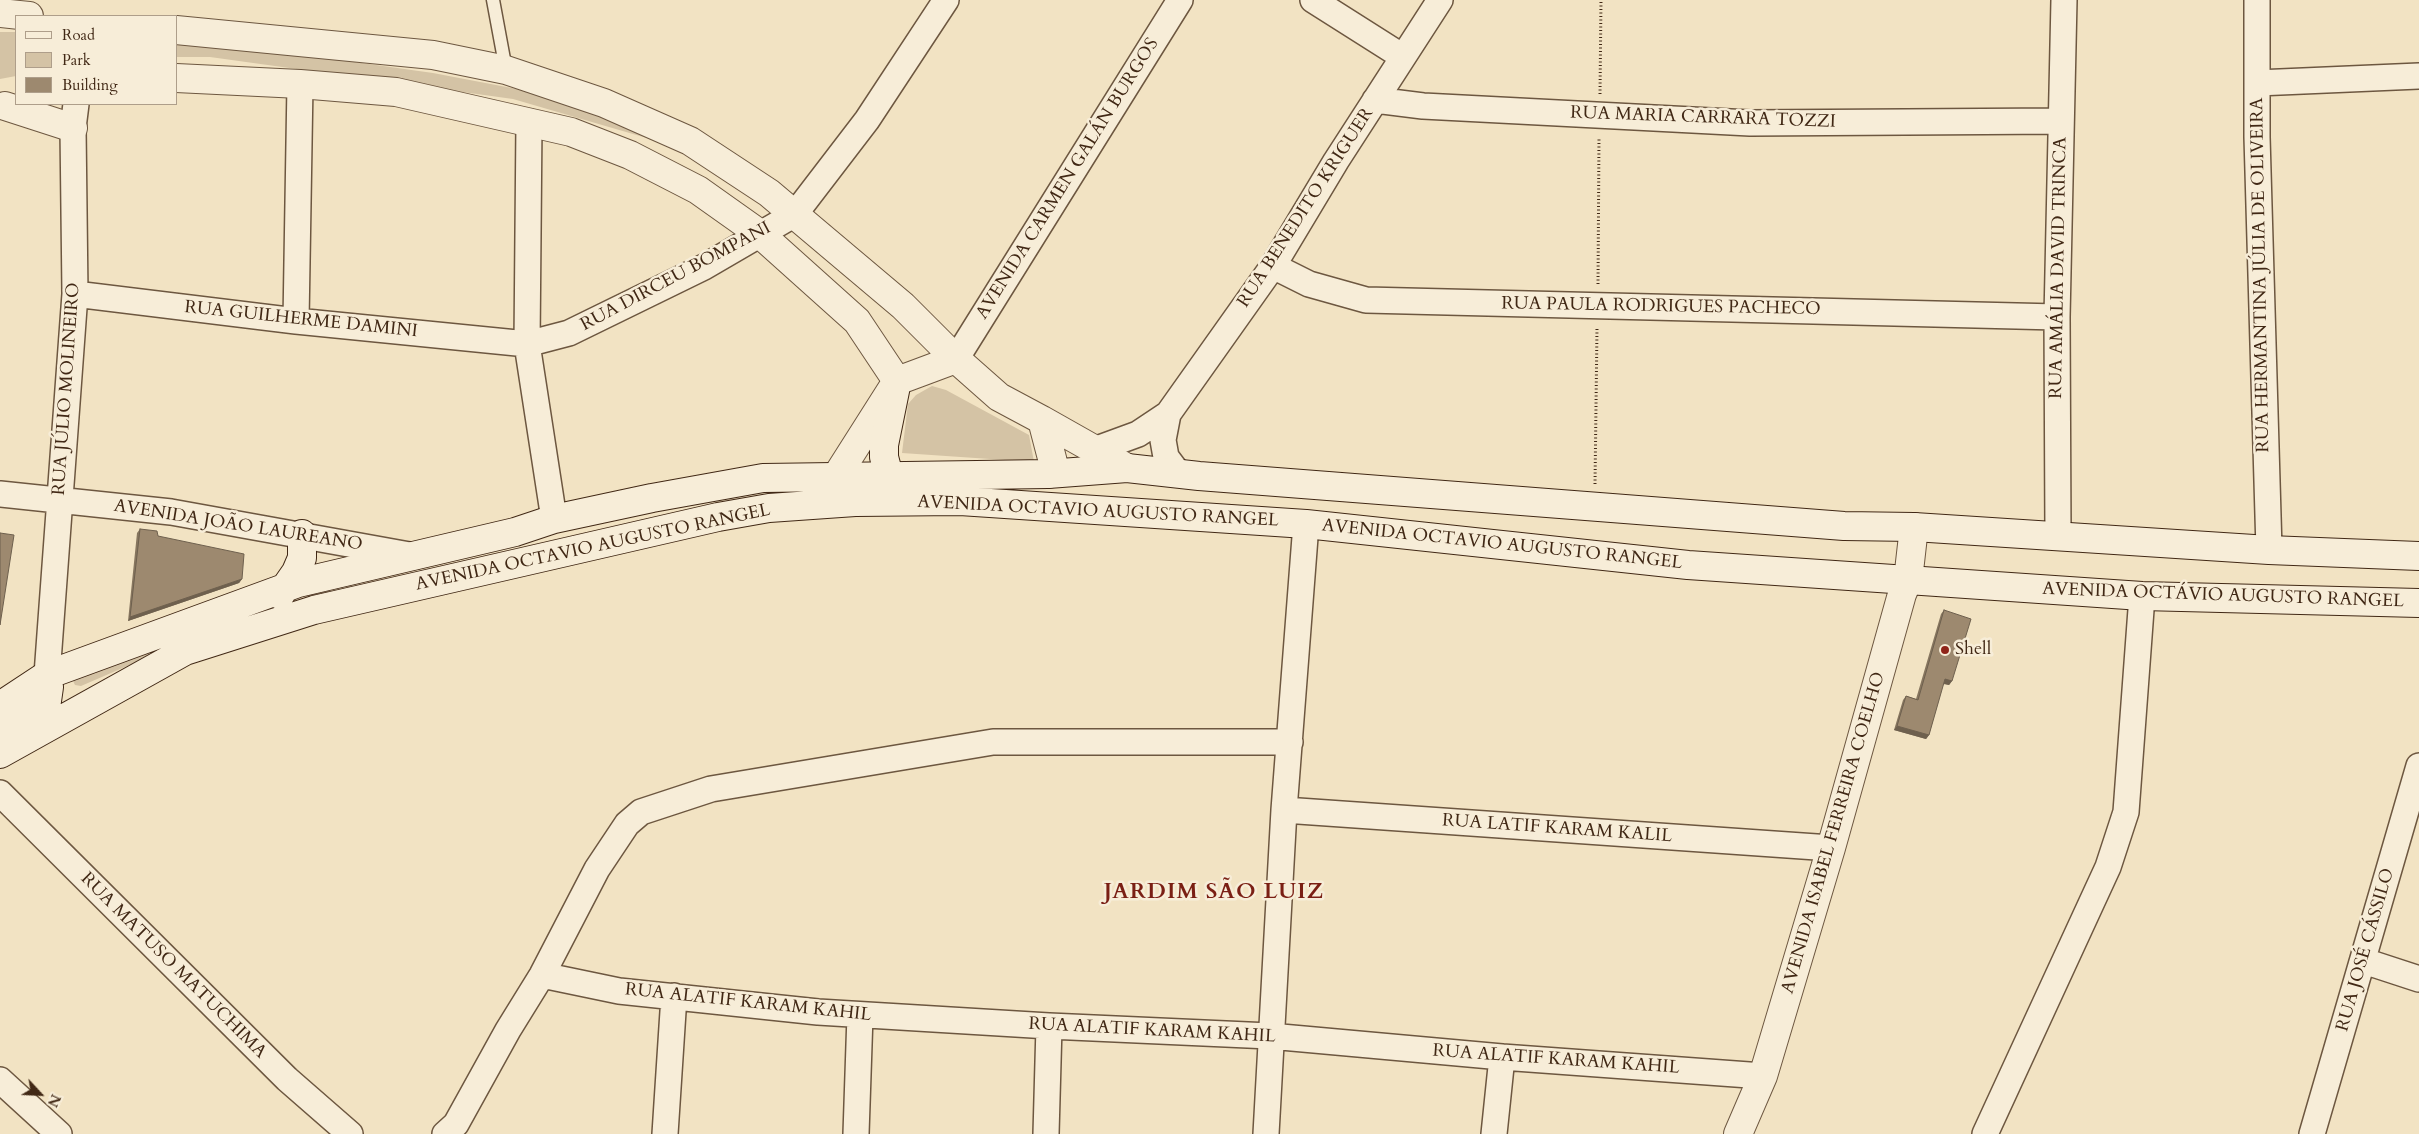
<!DOCTYPE html>
<meta charset="utf-8">
<style>
body{margin:0}
#map{position:relative;width:2419px;height:1134px;overflow:hidden;background:#f2e3c3;font-family:Cardo,serif}
canvas{display:block}
.legend{position:absolute;left:15px;top:15px;width:162px;height:90px;box-sizing:border-box;background:#f7edd8;border:1px solid #ae9e8a;margin:0;padding:6px 9px;list-style:none;font-size:15px;color:#412815}
.legend li{display:flex;align-items:center;gap:10px;height:25px}
.legend b{width:25px;border:1px solid #ae9e8a}
.north{position:absolute;left:15px;top:1069px;width:50px;height:50px;-webkit-text-stroke:4px #f7edd8;paint-order:stroke;rotate:115deg;font-size:14px;font-weight:700;line-height:20px;text-align:center;color:#412815}
.north::after{content:'';display:block;margin:auto;width:18px;height:22px;background:#412815;clip-path:polygon(50% 0,100% 100%,50% 72%,0 100%)}
</style>
<div id="map">
<canvas width="2419" height="1134"></canvas>
<ul class="legend">
<li><b style="height:6px;background:#f7edd8"></b>Road</li>
<li><b style="height:14px;background:#d4c3a5"></b>Park</li>
<li><b style="height:14px;background:#9d896f"></b>Building</li>
</ul>
<div class="north">N</div>
</div>
<script>
const ctx = document.querySelector('canvas').getContext('2d');
ctx.lineJoin = 'round';
function fill(path, color) { ctx.fillStyle = color; ctx.fill(path, 'evenodd'); }
const toPath = rows => new Path2D(rows.map(r => 'M' + r).join(''));
function trace(path, color, width, dash) { ctx.strokeStyle = color; ctx.lineWidth = width; ctx.lineCap = dash ? 'butt' : 'round'; ctx.setLineDash(dash || []); ctx.stroke(path); }
function label(font, color, halo, rows, align = 'center') {
  ctx.font = font + ' Cardo,serif'; ctx.lineWidth = 5; ctx.setLineDash([]); ctx.textBaseline = 'middle'; ctx.strokeStyle = halo; ctx.fillStyle = color; for (const [text, x, y, turn = 0] of rows) {
    ctx.save(); ctx.translate(x, y); ctx.rotate((+turn || 0) * Math.PI / 180); ctx.textAlign = isNaN(turn) ? turn : align; if (halo) ctx.strokeText(text, 0, 0); ctx.fillText(text, 0, 0); ctx.restore();
  }
}
fill(toPath([
 [0,32,16,32,16,76,0,79],
 [176,41,219,43,433,73,517,89,562,100,681,148,513,99,210,57,176,57],
 [932,386,946,390,1029,435,1034,462,902,453,908,404,916,395],
 [186,631,178,644,81,686,75,685,73,681,75,675]
]), '#d4c3a5');
const service = toPath([
 [493,0,506,70]
]);
const minor = toPath([
 [1313,0,1403,57],
 [2257,0,2257,137,2269,550],
 [2257,83,2419,76],
 [1375,100,1423,106,1750,123,2061,121],
 [529,122,527,344,554,519],
 [1273,266,1309,284,1366,300,2057,317],
 [75,294,296,321,527,344,569,333,704,267,795,214,867,120,946,0],
 [296,321,300,84],
 [956,359,1180,0],
 [1168,414,1273,266,1336,161,1440,0],
 [1097,449,1138,434,1168,414,1163,440,1166,457,1178,473],
 [0,494,171,512,415,556],
 [2058,536,2057,317,2064,0],
 [47,675,75,294,73,128,76,104],
 [0,793,287,1079,350,1134],
 [1284,810,1831,848],
 [2364,961,2419,979],
 [542,975,619,991,818,1012,1049,1026,1270,1036,1502,1057,1763,1076],
 [0,1080,59,1134],
 [445,1134,456,1124,508,1030,542,975,597,869,627,824,641,812,711,789,993,742,1290,742],
 [665,1134,674,996],
 [856,1134,860,1015],
 [1046,1134,1049,1026],
 [1266,1134,1284,810,1306,524],
 [1494,1134,1502,1057],
 [1985,1134,2108,867,2126,812,2142,596],
 [2312,1134,2419,766]
]);
const tertiary = toPath([
 [0,13,29,16],
 [176,30,433,55,506,70,604,103,690,141,769,193,903,306,956,359,999,397,1042,420,1054,466,1048,474],
 [176,78,300,84,396,92,571,132,630,155,698,190,760,234,857,321,897,381,836,477],
 [5,106,73,128],
 [897,381,956,359],
 [1042,420,1127,468],
 [1738,1134,1763,1076,1831,848,1902,594,1908,580,1914,527]
]);
const secondary = toPath([
 [897,381,884,445,884,457,889,476,903,489],
 [280,595,296,572,302,558,302,534],
 [0,706,47,675,298,583,515,532,554,519,652,498,763,478,1048,474,1127,468,1199,476,1844,526,1914,527,2269,550,2419,556],
 [0,733,47,701,49,687,47,675],
 [0,754,185,651,314,610,718,517,769,508,855,502,960,501,1306,524,1688,565,2142,596,2419,603]
]);
trace(service, '#6d5740', 15);
trace(minor, '#6d5740', 28);
trace(tertiary, '#6d5740', 30);
trace(secondary, '#412815', 30);
trace(toPath([
 [1600,94,1601,0],
 [1598,284,1599,138],
 [1595,484,1597,328]
]), '#412815', 3, [1, 2.5]);
trace(service, '#f7edd8', 12);
trace(minor, '#f7edd8', 25);
trace(tertiary, '#f7edd8', 28);
trace(secondary, '#f7edd8', 28);
fill(toPath([
 [140,529,158,536,242,579,239,583,128,621,137,533],
 [1944,610,1952,681,1949,685,1943,684,1929,735,1926,739,1894,730,1903,700,1906,696,1916,699,1941,614]
]), '#87765f');
fill(toPath([
 [242,579,239,583,128,621,130,617],
 [1945,679,1952,681,1949,685,1942,683],
 [1897,726,1929,735,1926,739,1894,730]
]), '#6e604e');
const building = toPath([
 [140,529,157,531,158,536,244,554,242,579,130,617,140,529],
 [0,533,14,535,0,625,0,533],
 [1944,610,1971,619,1952,681,1945,679,1929,735,1897,726,1906,696,1918,700,1944,610]
]);
fill(building, '#9d896f');
trace(building, '#6e604e', 1);
for (const [x, y, r, color] of [
 [1945,650,5,"#8f2418"]
]) { const dot = new Path2D(); dot.arc(x, y, r, 0, 2 * Math.PI); ctx.fillStyle = color; ctx.fill(dot); trace(dot, '#f7edd8', 2); }
label('18px', '#412815', '#f7edd8', [
 ["RUA MARIA CARRARA TOZZI",1703,118,2],
 ["AVENIDA CARMEN GALÁN BURGOS",1068,179,-58],
 ["RUA BENEDITO KRIGUER",1306,208,-57],
 ["RUA AMÁLIA DAVID TRINCA",2059,268,-89],
 ["RUA HERMANTINA JÚLIA DE OLIVEIRA",2261,275,-91],
 ["RUA DIRCEU BOMPANI",676,277,-28],
 ["RUA PAULA RODRIGUES PACHECO",1661,307,1],
 ["RUA GUILHERME DAMINI",301,320,6],
 ["RUA JÚLIO MOLINEIRO",67,389,-86],
 ["AVENIDA OCTAVIO AUGUSTO RANGEL",1098,512,3],
 ["AVENIDA JOÃO LAUREANO",238,526,9],
 ["AVENIDA OCTAVIO AUGUSTO RANGEL",1502,545,6],
 ["AVENIDA OCTAVIO AUGUSTO RANGEL",593,548,-12],
 ["AVENIDA OCTÁVIO AUGUSTO RANGEL",2223,596,2],
 ["RUA LATIF KARAM KALIL",1557,829,4],
 ["AVENIDA ISABEL FERREIRA COELHO",1834,833,-74],
 ["RUA JOSÉ CÁSSILO",2366,950,-74],
 ["RUA MATUSO MATUCHIMA",173,966,45],
 ["RUA ALATIF KARAM KAHIL",748,1003,6],
 ["RUA ALATIF KARAM KAHIL",1152,1031,3],
 ["RUA ALATIF KARAM KAHIL",1556,1060,4]
]);
label('18px', '#412815', '#f7edd8', [
 ["Shell",1955,650]
], 'left');
ctx.letterSpacing = '1px';
label('bold 22px', '#7a1f14', '#f7edd8', [
 ["JARDIM SÃO LUIZ",1214,893]
]);
ctx.letterSpacing = '0px';
</script>
